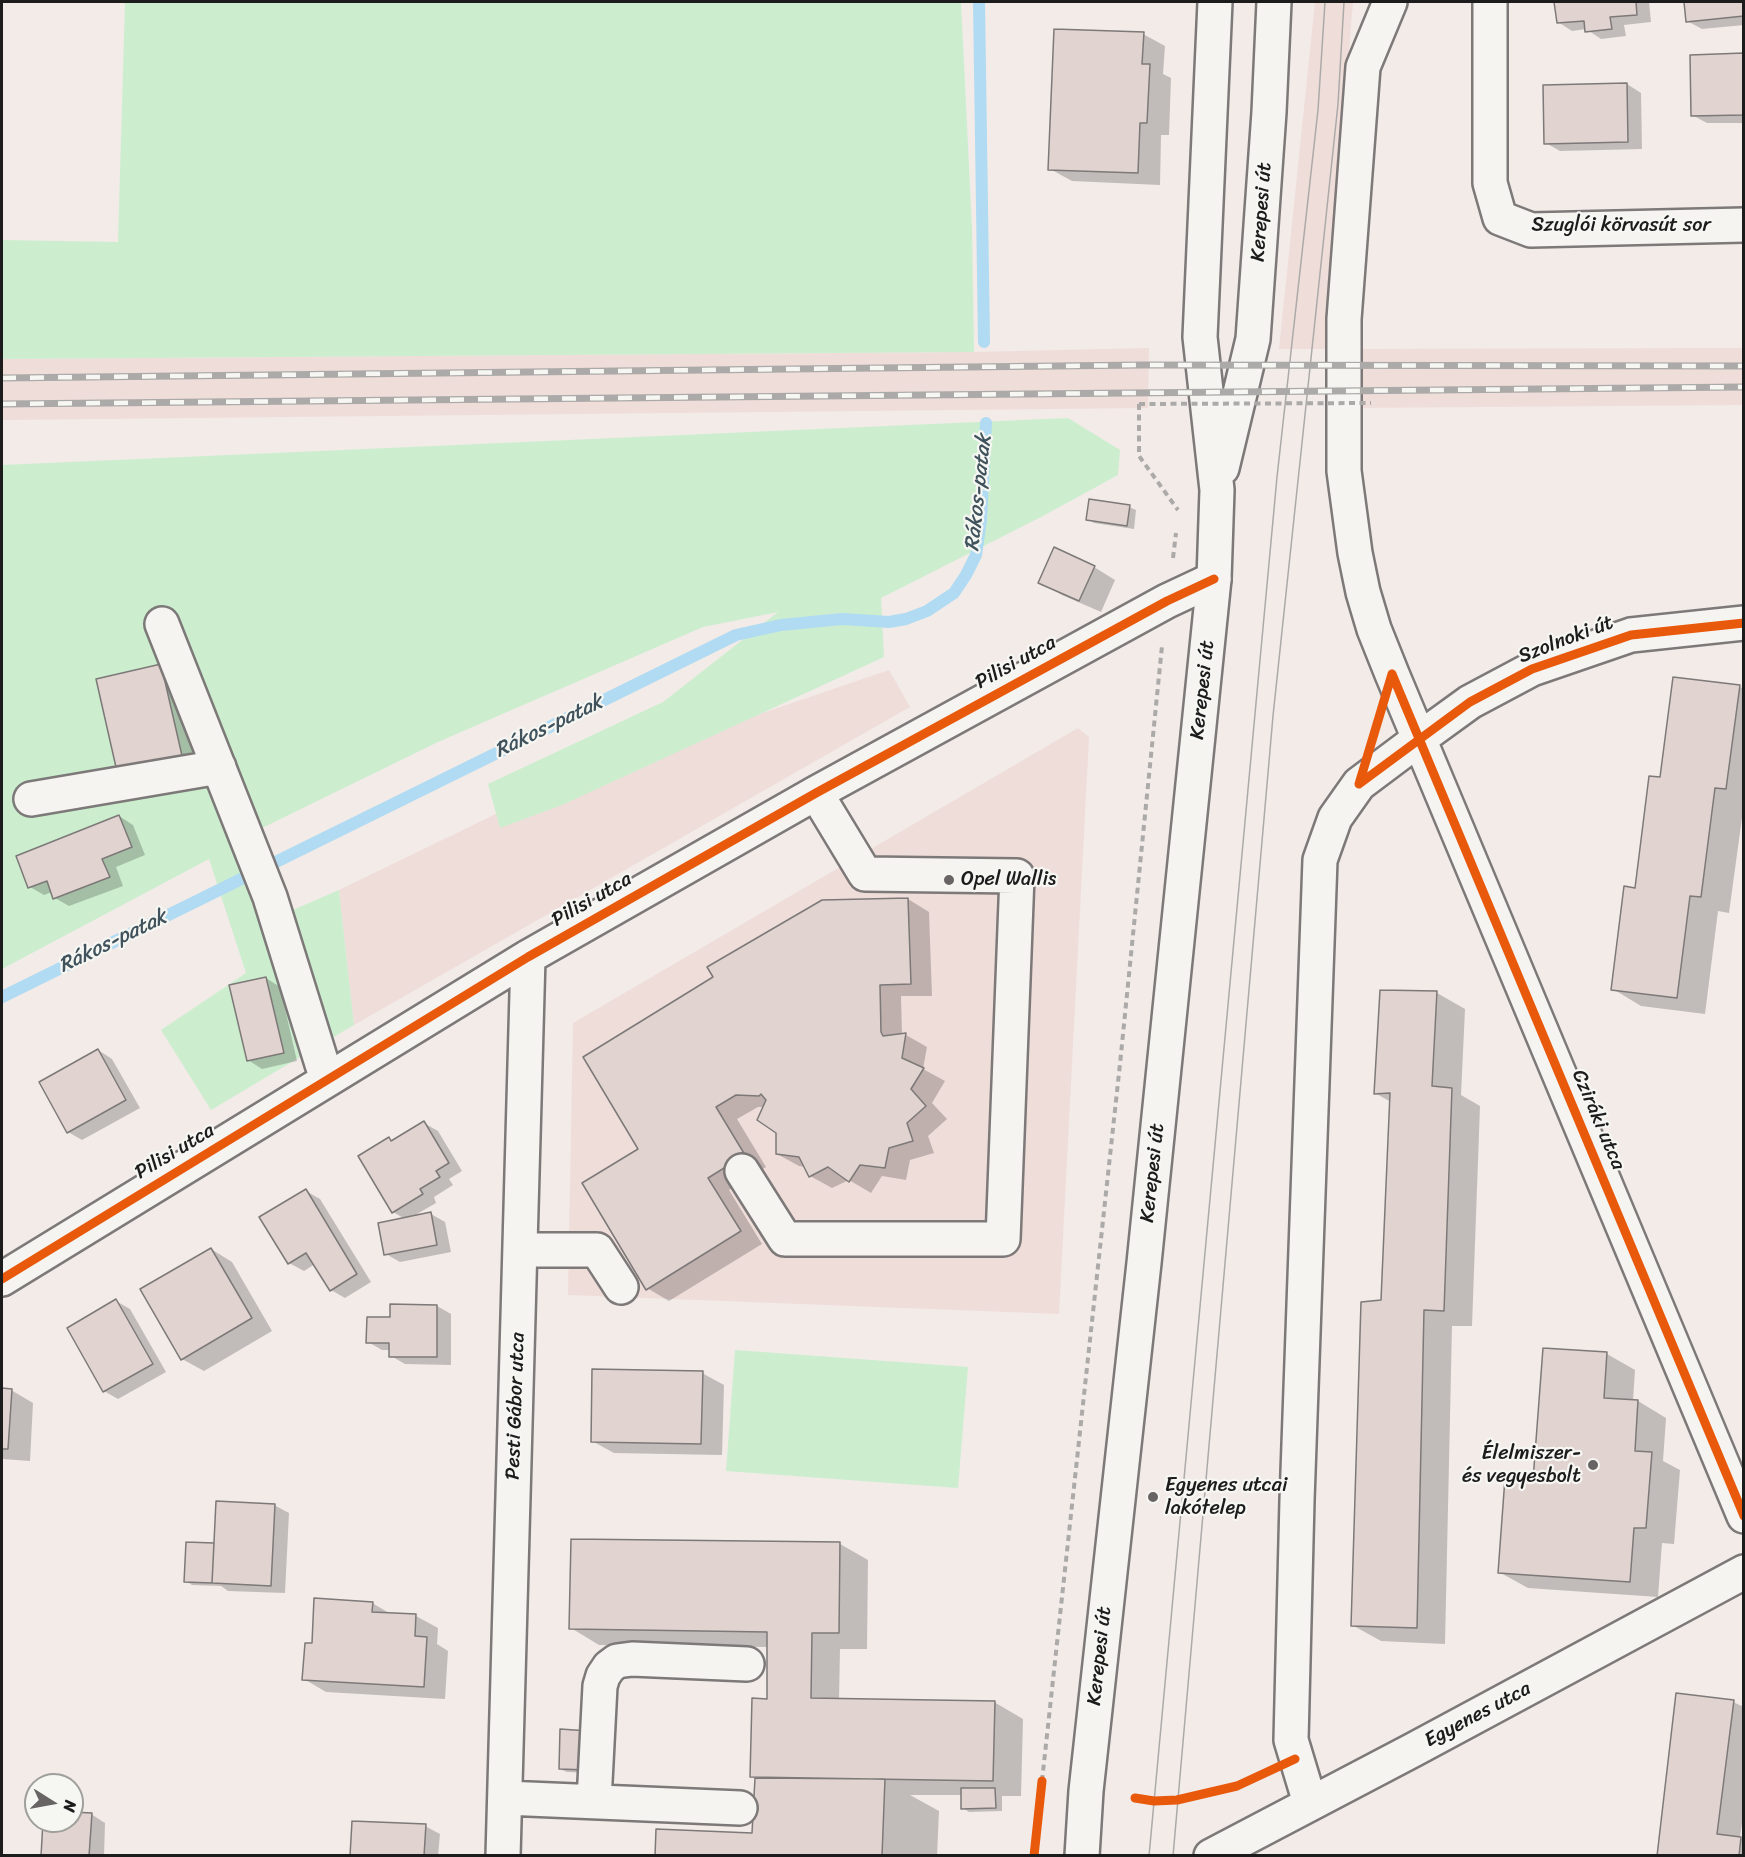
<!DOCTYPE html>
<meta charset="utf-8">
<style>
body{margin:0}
#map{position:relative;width:1745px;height:1857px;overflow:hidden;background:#f2ebe8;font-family:Sriracha,sans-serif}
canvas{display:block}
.frame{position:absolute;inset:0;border:3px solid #1c1c1c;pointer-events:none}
.north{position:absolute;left:24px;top:1773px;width:60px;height:60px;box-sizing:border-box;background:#f6f6f2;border:2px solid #9f9f9c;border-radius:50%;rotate:101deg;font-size:16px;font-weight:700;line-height:24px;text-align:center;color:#1c1c1c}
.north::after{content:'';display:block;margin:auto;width:21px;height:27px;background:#676463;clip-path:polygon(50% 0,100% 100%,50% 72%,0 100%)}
</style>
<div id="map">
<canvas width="1745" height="1857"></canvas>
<div class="frame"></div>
<div class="north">N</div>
</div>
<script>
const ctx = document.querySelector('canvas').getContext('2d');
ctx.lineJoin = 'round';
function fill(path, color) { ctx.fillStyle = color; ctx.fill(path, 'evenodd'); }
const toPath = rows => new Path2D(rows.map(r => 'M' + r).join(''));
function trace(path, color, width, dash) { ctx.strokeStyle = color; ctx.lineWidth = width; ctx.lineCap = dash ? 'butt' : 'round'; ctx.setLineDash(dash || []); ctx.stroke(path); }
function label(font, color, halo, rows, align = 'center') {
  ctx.font = font + ' Sriracha,sans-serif'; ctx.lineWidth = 4.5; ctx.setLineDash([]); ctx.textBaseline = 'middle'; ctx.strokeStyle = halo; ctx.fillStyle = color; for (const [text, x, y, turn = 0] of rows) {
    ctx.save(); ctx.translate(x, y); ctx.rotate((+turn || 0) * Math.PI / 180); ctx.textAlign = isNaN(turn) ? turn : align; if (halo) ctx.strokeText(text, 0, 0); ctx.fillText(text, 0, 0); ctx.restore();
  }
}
fill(toPath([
 [1315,2,1353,2,1325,349,1279,349],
 [1149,348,1148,408,2,420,2,359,974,352],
 [1743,348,1743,405,1351,408,1351,349],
 [889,670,910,707,354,1025,339,890,566,780],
 [1078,728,1089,737,1059,1314,568,1295,573,1023]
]), '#efddda');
fill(toPath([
 [125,2,961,2,972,228,974,352,2,359,2,240,118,242],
 [1068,418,1120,450,1118,475,1041,517,881,598,884,657,562,805,500,828,488,784,663,702,778,612,703,627,438,742,260,829,288,912,339,890,354,1025,211,1110,161,1030,246,973,209,859,2,969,2,465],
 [735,1350,968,1367,958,1488,726,1471]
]), '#cceecf');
fill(toPath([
 [1556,2,1649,2,1651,22,1624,25,1626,36,1601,39,1586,29,1572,31,1558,22],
 [1685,2,1744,2,1744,25,1702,29,1687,21],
 [1143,34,1165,46,1163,74,1171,78,1169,135,1161,135,1160,185,1072,181,1050,169],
 [1744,55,1744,123,1707,123,1692,115],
 [1627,84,1641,93,1642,149,1560,151,1546,143],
 [1129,507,1136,510,1134,529,1094,523,1088,519],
 [1094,567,1115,580,1101,612,1062,595,1040,582],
 [161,666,204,772,141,787],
 [1740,687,1744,689,1744,803,1729,913,1718,911,1705,1014,1641,1006,1613,989,1661,779],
 [119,816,133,825,145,855,116,867,123,886,69,906,55,898,52,892,44,895,30,887],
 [908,899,929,912,932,996,901,996,902,1035,906,1035,927,1047,923,1069,945,1081,932,1103,947,1119,928,1136,934,1153,910,1160,906,1180,882,1176,871,1193,849,1180,832,1188,810,1176,806,1167,799,1166,777,1154,777,1132,765,1107,758,1107,737,1119,766,1167,729,1190,762,1244,669,1301,647,1288,640,1149],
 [266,978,280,987,297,1061,262,1069,248,1060],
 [1381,992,1437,993,1465,1009,1461,1095,1480,1106,1472,1326,1452,1326,1445,1644,1381,1641,1352,1625,1382,1301,1391,1102,1375,1093],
 [98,1050,112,1059,140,1108,82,1140,68,1132],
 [424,1123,438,1131,462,1171,449,1179,453,1185,434,1197,436,1203,412,1217,431,1214,445,1222,451,1252,400,1262,386,1254,405,1219,393,1212,389,1139,393,1141],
 [306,1191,320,1199,371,1282,345,1298,331,1290,315,1264,304,1271,289,1263],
 [211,1249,232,1262,272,1331,204,1371,182,1359],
 [116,1301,130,1309,166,1372,118,1399,104,1391],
 [437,1306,451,1314,451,1365,405,1364,391,1356,391,1350,382,1350,368,1342,392,1319],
 [1607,1354,1635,1370,1633,1401,1638,1401,1666,1418,1663,1461,1680,1470,1674,1544,1662,1543,1658,1597,1528,1588,1499,1572,1535,1481],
 [702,1373,724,1385,722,1455,614,1453,592,1441],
 [2,1390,11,1390,33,1403,30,1461,2,1459],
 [274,1505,289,1513,285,1593,228,1591,221,1586,192,1585,186,1581,216,1545],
 [840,1544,868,1560,867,1649,840,1649,839,1700,994,1702,1023,1719,1021,1796,1002,1796,1002,1811,969,1812,963,1808,962,1795,910,1795,939,1811,937,1856,656,1856,754,1835,757,1780,752,1777,768,1700,769,1647,599,1645,571,1628],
 [372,1603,391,1614,416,1616,438,1628,437,1644,448,1651,445,1699,326,1692,304,1679,314,1645],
 [1733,1702,1744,1707,1744,1807,1740,1838,1744,1840,1744,1856,1658,1856],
 [562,1731,593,1773,567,1772,560,1769],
 [72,1813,91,1814,105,1823,104,1856,43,1856,45,1821,72,1821],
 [425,1826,440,1834,438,1856,352,1856]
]), '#0003');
trace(toPath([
 [979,2,984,342],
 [2,997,736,635,781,625,842,619,889,622,906,619,927,611,954,593,966,575,976,555,981,521,986,423]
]), '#b0dbf2', 12);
const building = toPath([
 [1554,2,1636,2,1637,15,1610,17,1612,29,1585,32,1584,21,1557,23,1554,2],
 [1684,2,1744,2,1744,16,1686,22,1684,2],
 [1054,29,1144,32,1142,64,1150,64,1147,123,1140,123,1138,173,1048,170,1054,29],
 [1744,53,1744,115,1691,116,1690,55,1744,53],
 [1627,83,1628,142,1544,144,1543,85,1627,83],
 [1089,499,1130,505,1127,526,1086,520,1089,499],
 [1054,547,1095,566,1079,601,1038,583,1054,547],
 [161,664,183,760,118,776,96,679,161,664],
 [1673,677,1740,685,1726,789,1715,788,1701,897,1690,896,1677,998,1611,990,1624,886,1635,888,1649,776,1660,777,1673,677],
 [119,815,132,847,102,859,110,877,53,899,47,881,28,888,16,856,119,815],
 [908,898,911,984,880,985,881,1032,883,1036,906,1033,902,1058,924,1068,911,1089,926,1106,907,1123,913,1141,889,1148,885,1168,860,1165,849,1182,828,1167,809,1177,799,1157,776,1154,776,1133,757,1120,766,1100,761,1094,759,1096,736,1095,716,1107,745,1155,708,1178,741,1231,646,1290,582,1183,638,1149,583,1057,713,977,707,967,822,900,908,898],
 [266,977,284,1053,247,1061,229,985,266,977],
 [1380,990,1437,991,1432,1086,1452,1088,1444,1311,1424,1310,1417,1628,1351,1626,1361,1302,1381,1300,1390,1093,1374,1094,1380,990],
 [98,1049,126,1100,67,1133,39,1082,98,1049],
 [424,1121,449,1163,436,1171,440,1177,420,1189,423,1194,392,1213,358,1156,389,1137,391,1141,424,1121],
 [306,1189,357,1274,330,1291,306,1253,288,1264,259,1217,306,1189],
 [431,1212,437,1245,384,1255,378,1223,431,1212],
 [211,1248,252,1318,181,1360,140,1289,211,1248],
 [116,1299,153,1364,103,1392,67,1328,116,1299],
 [390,1304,437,1305,437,1357,389,1357,389,1343,366,1343,367,1317,390,1317,390,1304],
 [1543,1348,1607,1352,1604,1398,1638,1400,1635,1451,1652,1452,1646,1528,1634,1528,1630,1582,1498,1573,1505,1478,1533,1480,1543,1348],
 [592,1369,703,1371,701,1444,591,1442,592,1369],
 [2,1388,12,1389,8,1449,2,1449,2,1388],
 [216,1501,275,1504,271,1586,212,1583,216,1501],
 [571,1539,840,1542,839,1633,812,1633,811,1698,995,1701,993,1781,750,1777,752,1698,767,1699,767,1632,569,1629,571,1539],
 [186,1542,214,1543,212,1583,184,1582,186,1542],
 [314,1598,373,1602,372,1612,416,1614,415,1636,427,1637,424,1687,302,1680,305,1643,312,1643,314,1598],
 [1676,1693,1734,1700,1717,1834,1741,1837,1739,1856,1657,1856,1676,1693],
 [560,1729,589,1731,587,1770,559,1769,560,1729],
 [755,1778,885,1779,882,1856,655,1856,656,1829,752,1833,755,1778],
 [961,1788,995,1788,996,1808,961,1809,961,1788],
 [72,1812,92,1813,89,1856,41,1856,43,1821,72,1821,72,1812],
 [352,1821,426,1824,424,1856,350,1856,352,1821]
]);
fill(building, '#e1d3d0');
trace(building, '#7c7978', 1.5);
const minor = toPath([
 [1390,2,1363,67,1344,319,1344,471,1355,553,1363,592,1374,629,1392,674,1744,1516],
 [1490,2,1490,183,1500,218,1531,230,1744,225],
 [162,624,270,897,327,1080],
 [31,799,219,767],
 [742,1171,785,1239,1003,1239,1017,876,865,874,816,793],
 [520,1250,597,1250,621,1287],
 [2,1279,528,957,816,793,1167,601,1214,579],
 [505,1798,740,1808],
 [594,1801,600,1686,603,1676,609,1667,617,1661,632,1659,747,1664],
 [1310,1803,1291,1740,1297,1500,1320,860,1335,818,1359,784,1419,739,1470,702,1532,669,1631,635,1744,623],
 [503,1856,528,957],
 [1211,1856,1413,1750,1744,1572]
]);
const major = toPath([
 [1222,468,1253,339,1269,112,1274,2],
 [1082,1856,1086,1791,1144,1263,1214,579,1217,490,1200,337,1215,2]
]);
trace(minor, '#7c7978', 38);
trace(major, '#7c7978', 38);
trace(toPath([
 [1139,404,1139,456,1178,510],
 [1173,558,1176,533],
 [1042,1781,1120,1064,1162,646]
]), '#abaaa8', 4, [6, 4.5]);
trace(minor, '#f5f4f1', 33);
trace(major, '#f5f4f1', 33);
trace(toPath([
 [1149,1856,1277,477,1318,110,1325,2],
 [1173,1856,1273,716,1338,104,1344,2]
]), '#abaaa8', 1.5);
const rail = toPath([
 [2,378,1143,365,1744,366],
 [2,404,1744,387]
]);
trace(rail, '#abaaa8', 7);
trace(rail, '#f6f6f2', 4.5, [14]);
trace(toPath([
 [1139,404,1371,403]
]), '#abaaa8', 4, [6, 4.5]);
trace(toPath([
 [1392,674,1744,1516],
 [1359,784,1470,702,1532,669,1631,635,1744,623],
 [1359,784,1392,674],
 [2,1279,528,957,816,793,1167,601,1214,579],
 [1135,1798,1154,1801,1177,1800,1237,1786,1295,1759],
 [1034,1856,1042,1781]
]), '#e8590c', 9);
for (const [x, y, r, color] of [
 [949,880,6,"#676463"],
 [1593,1465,6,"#676463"],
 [1153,1497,6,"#676463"]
]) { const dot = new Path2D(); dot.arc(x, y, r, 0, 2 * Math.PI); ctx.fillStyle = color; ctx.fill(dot); trace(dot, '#f6f6f2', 2); }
label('20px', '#1c1c1c', '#f6f6f2', [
 ["Kerepesi út",1262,212,-86],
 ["Szuglói körvasút sor",1621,226],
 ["Szolnoki út",1566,640,-21],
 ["Pilisi utca",1016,663,-29],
 ["Kerepesi út",1203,690,-84],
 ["Pilisi utca",592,900,-30],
 ["Cziráki utca",1598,1120,67],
 ["Pilisi utca",175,1152,-31],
 ["Kerepesi út",1153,1173,-84],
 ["Pesti Gábor utca",516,1406,-88],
 ["Kerepesi út",1100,1656,-84],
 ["Egyenes utca",1478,1715,-28]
]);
label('20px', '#1c1c1c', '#f6f6f2', [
 ["Opel Wallis",961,880],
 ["Élelmiszer-",1581,1454,"right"],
 ["és vegyesbolt",1581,1477,"right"],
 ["Egyenes utcai",1165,1486],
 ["lakótelep",1165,1509]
], 'left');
label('italic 21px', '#40535d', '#f6f6f2', [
 ["Rákos-patak",979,493,-84],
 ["Rákos-patak",549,727,-26],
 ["Rákos-patak",113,942,-26]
]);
</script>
